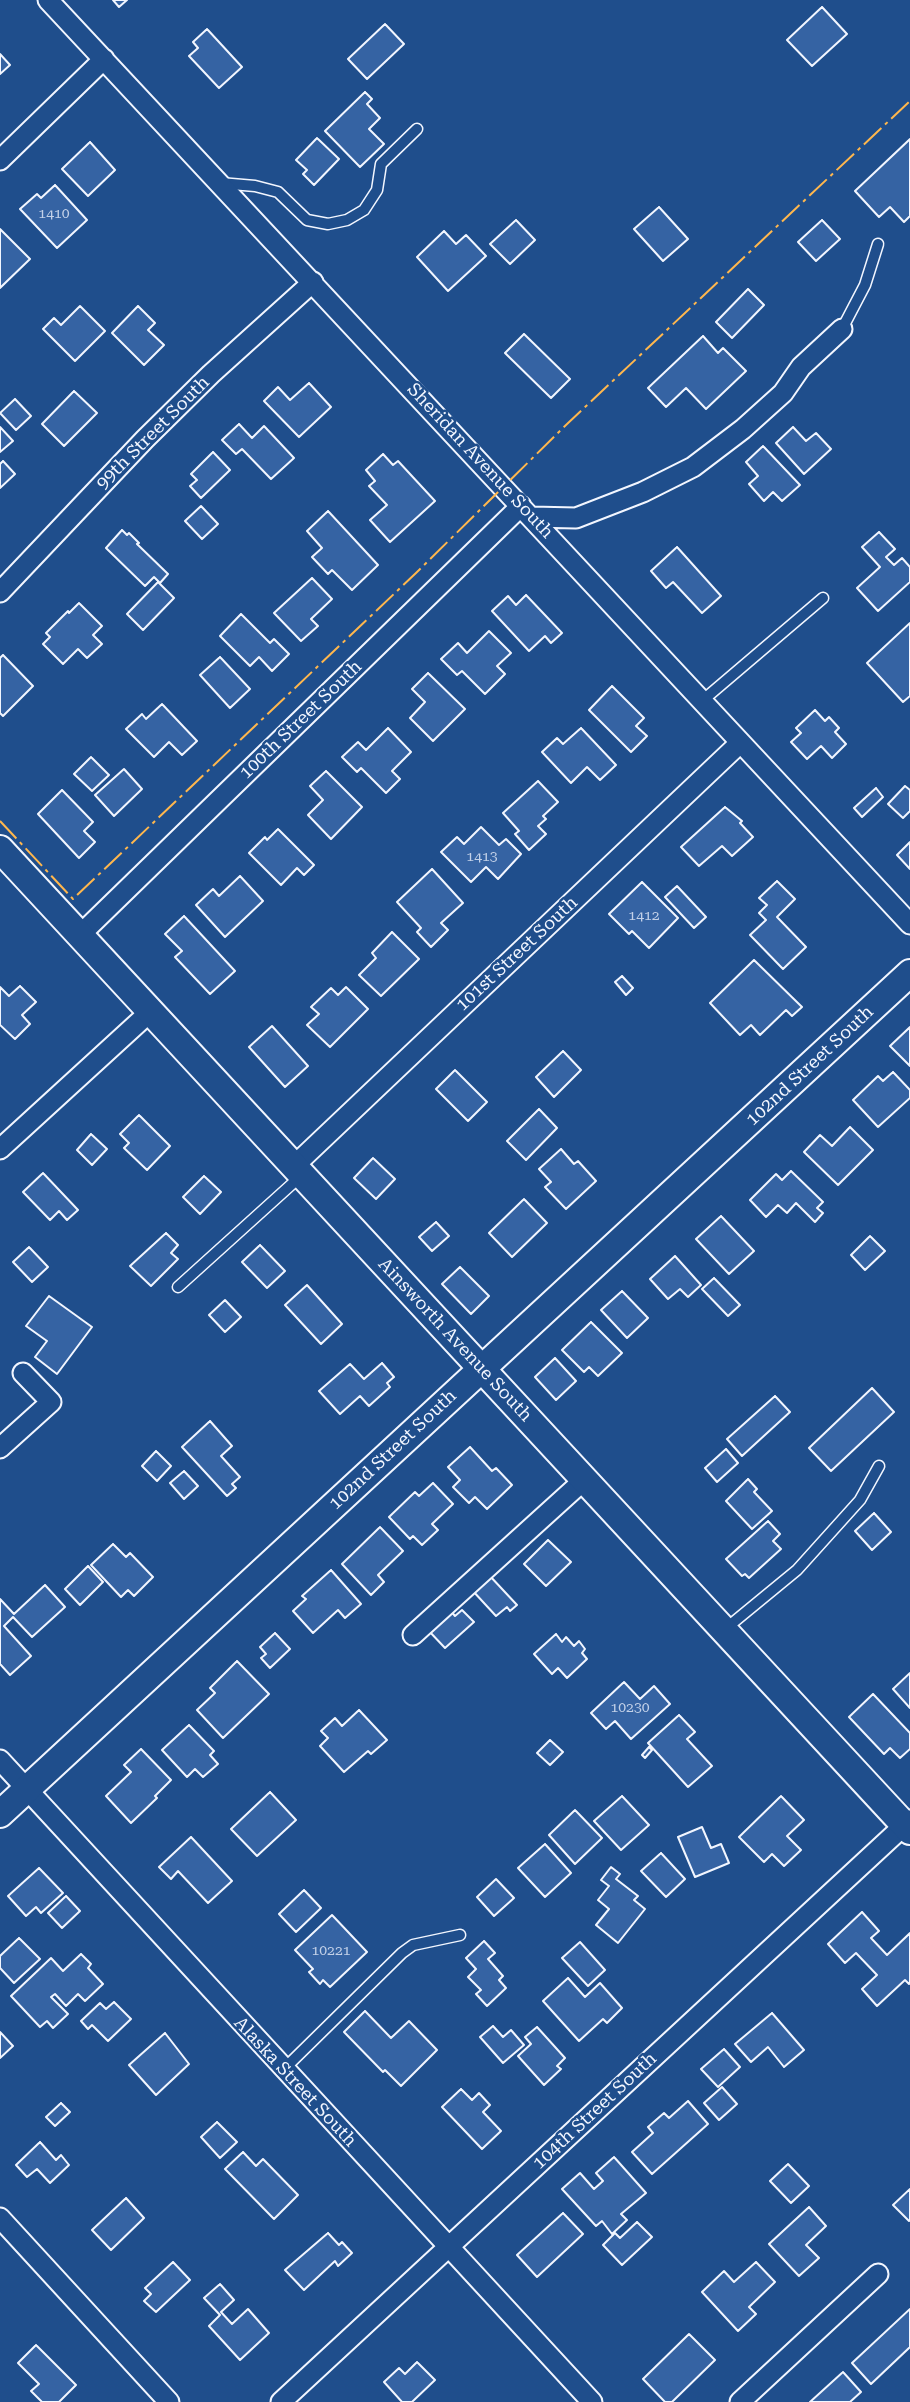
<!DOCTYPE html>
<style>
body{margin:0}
canvas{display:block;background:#1f4e8c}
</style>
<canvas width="910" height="2402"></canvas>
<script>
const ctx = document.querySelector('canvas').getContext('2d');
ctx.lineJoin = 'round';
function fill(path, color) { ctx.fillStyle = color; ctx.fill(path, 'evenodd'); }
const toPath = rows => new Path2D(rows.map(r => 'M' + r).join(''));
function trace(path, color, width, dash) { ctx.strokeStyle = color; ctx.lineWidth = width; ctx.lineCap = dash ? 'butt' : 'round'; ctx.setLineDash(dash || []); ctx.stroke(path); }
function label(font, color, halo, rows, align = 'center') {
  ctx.font = font + ' "Roboto Serif",serif'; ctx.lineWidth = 5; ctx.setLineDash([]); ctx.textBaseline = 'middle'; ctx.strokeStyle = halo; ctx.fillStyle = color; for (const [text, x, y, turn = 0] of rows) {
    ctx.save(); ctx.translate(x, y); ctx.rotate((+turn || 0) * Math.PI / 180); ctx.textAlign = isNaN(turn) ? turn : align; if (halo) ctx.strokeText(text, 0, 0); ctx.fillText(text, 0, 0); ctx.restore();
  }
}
const building = toPath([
 [113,0,127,0,119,7,113,0],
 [822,7,847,34,812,66,787,40,822,7],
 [385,24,404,44,367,79,348,59,385,24],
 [207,29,242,67,219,88,189,56,198,48,193,42,207,29],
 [0,54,10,65,0,74,0,54],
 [365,92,372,99,367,104,380,118,369,129,384,144,360,167,325,131,365,92],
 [317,138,339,159,314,185,303,174,307,170,296,160,317,138],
 [910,139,910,216,904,222,890,207,879,217,855,191,910,139],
 [90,142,115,170,88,196,62,169,90,142],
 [55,185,87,220,57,248,20,209,37,194,41,198,55,185],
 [659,207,688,239,663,261,634,229,659,207],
 [516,220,535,240,510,264,490,244,516,220],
 [822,220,840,239,816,261,798,242,822,220],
 [0,229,30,259,0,288,0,229],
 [444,231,456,244,466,235,486,256,448,291,417,257,444,231],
 [748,289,764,305,732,338,716,322,748,289],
 [80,306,105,331,75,361,43,329,54,318,61,325,80,306],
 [138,306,155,323,148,330,164,345,144,365,112,333,138,306],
 [524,334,570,379,551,398,505,353,524,334],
 [703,336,718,353,723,348,746,371,706,409,686,388,666,407,648,388,703,336],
 [309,383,331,407,299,437,264,401,278,387,290,400,309,383],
 [74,391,97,413,64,446,42,424,74,391],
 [15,399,31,416,16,430,0,413,15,399],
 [239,424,252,438,264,426,294,458,271,479,242,449,236,454,222,440,239,424],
 [0,427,13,441,0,452,0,427],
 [793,427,806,441,816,433,831,449,804,474,776,443,793,427],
 [763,446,800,485,782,501,773,492,764,501,749,484,758,476,746,462,763,446],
 [213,452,230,470,201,498,190,486,197,480,191,474,213,452],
 [383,454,393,465,398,461,435,501,390,542,370,520,387,505,369,486,375,481,366,470,383,454],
 [3,461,15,474,0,488,0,464,3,461],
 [201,506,218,524,202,539,185,521,201,506],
 [328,511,378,565,352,590,332,570,328,574,312,557,322,548,307,531,328,511],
 [122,530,127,535,129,533,139,543,137,544,168,574,160,583,154,577,145,586,106,548,122,530],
 [879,532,895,549,886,557,894,565,902,558,910,567,910,582,878,611,857,588,880,567,862,547,879,532],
 [677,547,721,596,702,613,673,582,666,588,651,571,677,547],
 [312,578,332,599,311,619,318,626,301,641,274,613,312,578],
 [158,582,174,598,143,630,127,614,158,582],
 [526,595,562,633,551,643,545,636,529,651,492,611,508,596,516,605,526,595],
 [79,603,102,626,93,635,102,644,87,658,78,649,63,664,43,644,50,637,46,633,68,611,69,613,79,603],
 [241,614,270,643,274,639,289,654,272,671,259,657,250,666,220,636,241,614],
 [910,623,910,696,903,702,867,663,910,623],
 [489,631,511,653,497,666,505,674,485,694,462,671,457,675,441,659,458,643,467,653,489,631],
 [3,655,33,686,3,716,0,713,0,658,3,655],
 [220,657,250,689,230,708,200,675,220,657],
 [428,673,465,709,433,741,410,718,425,702,412,689,428,673],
 [612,686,644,718,636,726,647,736,631,752,589,710,612,686],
 [162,704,197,741,182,755,169,742,154,757,126,729,142,714,146,719,162,704],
 [815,710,825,721,829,717,839,728,835,732,846,744,832,758,821,746,807,759,791,742,801,733,796,728,815,710],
 [388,728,411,752,392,771,400,779,386,793,361,768,357,772,342,757,358,742,366,750,388,728],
 [581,728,616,765,600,780,587,767,571,783,542,752,557,738,563,744,581,728],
 [91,757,109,775,92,791,74,774,91,757],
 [124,769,142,789,114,816,95,795,124,769],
 [326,771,362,807,331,839,308,815,323,800,310,786,326,771],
 [538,781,558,802,543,816,546,819,538,826,546,834,529,850,515,834,519,831,503,813,538,781],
 [905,786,910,790,910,811,903,818,888,804,905,786],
 [876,788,883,797,862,817,854,808,876,788],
 [62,790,93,822,84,831,95,842,79,858,38,814,62,790],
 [725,807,742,821,740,823,753,837,732,856,722,846,699,866,681,847,725,807],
 [481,827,499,845,506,839,521,854,498,879,486,867,471,882,441,852,457,837,464,844,481,827],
 [278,829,314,865,304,875,297,868,281,885,249,853,265,837,267,840,278,829],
 [910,842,910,869,897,855,910,842],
 [432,869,463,903,441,923,448,930,431,947,417,932,421,928,397,902,432,869],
 [240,876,263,901,225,937,196,905,213,889,219,896,240,876],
 [777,881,795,899,777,917,806,947,783,969,750,935,766,920,759,913,767,905,759,898,777,881],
 [642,882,678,918,649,948,632,931,629,934,609,914,642,882],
 [677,886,706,917,694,928,665,897,677,886],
 [184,916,235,971,210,994,175,957,182,951,165,934,184,916],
 [392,932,419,959,381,996,359,975,376,958,372,953,392,932],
 [754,960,802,1007,792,1016,786,1010,760,1035,751,1025,740,1035,710,1003,754,960],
 [622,976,633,988,626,995,615,982,622,976],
 [20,986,36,1002,22,1015,30,1024,15,1039,0,1025,0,987,9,996,20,986],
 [346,987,368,1009,330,1047,307,1025,319,1014,311,1007,331,988,338,995,346,987],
 [272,1026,308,1066,285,1087,249,1047,272,1026],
 [910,1027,910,1066,890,1046,910,1027],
 [563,1051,581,1070,554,1097,536,1077,563,1051],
 [455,1070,487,1102,468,1121,436,1089,455,1070],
 [893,1072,910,1090,910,1098,878,1127,853,1100,878,1076,883,1081,893,1072],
 [539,1109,557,1128,526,1160,507,1141,539,1109],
 [139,1115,170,1146,147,1170,124,1148,129,1143,120,1134,139,1115],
 [850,1127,873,1150,838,1185,804,1152,820,1135,832,1146,850,1127],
 [91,1134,107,1149,92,1165,77,1150,91,1134],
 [561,1149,574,1164,578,1161,596,1181,566,1209,545,1187,551,1182,539,1169,561,1149],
 [373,1158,395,1179,376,1199,354,1178,373,1158],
 [791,1171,823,1202,817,1208,823,1213,815,1222,796,1203,787,1213,778,1205,766,1217,750,1200,776,1174,782,1180,791,1171],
 [43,1173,78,1210,67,1220,59,1211,50,1220,23,1192,43,1173],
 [204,1176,221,1192,200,1214,183,1197,204,1176],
 [524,1199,547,1223,512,1257,489,1233,524,1199],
 [721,1216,754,1251,729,1274,696,1239,721,1216],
 [436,1222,449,1236,432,1251,419,1237,436,1222],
 [166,1233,178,1245,171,1253,178,1259,151,1286,130,1266,166,1233],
 [870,1236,885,1251,865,1270,851,1255,870,1236],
 [260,1245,285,1271,267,1288,242,1262,260,1245],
 [29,1247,48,1267,32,1282,13,1262,29,1247],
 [675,1256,701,1285,688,1297,680,1289,668,1299,650,1279,675,1256],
 [460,1267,489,1296,471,1314,442,1284,460,1267],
 [714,1278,740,1305,728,1316,702,1289,714,1278],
 [307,1285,342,1324,321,1344,285,1305,307,1285],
 [622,1291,648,1318,627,1338,601,1310,622,1291],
 [49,1296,92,1327,57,1374,35,1357,47,1341,26,1326,49,1296],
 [225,1300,241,1317,225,1332,209,1315,225,1300],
 [591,1322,622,1353,598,1376,589,1367,584,1372,562,1350,591,1322],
 [555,1358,576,1381,556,1400,535,1377,555,1358],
 [382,1363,394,1377,387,1383,390,1387,369,1406,360,1396,340,1414,319,1391,350,1364,364,1379,382,1363],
 [872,1388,894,1412,831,1471,809,1448,872,1388],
 [775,1396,790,1412,742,1456,727,1439,775,1396],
 [210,1421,232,1446,221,1456,240,1477,232,1484,236,1488,227,1496,182,1447,210,1421],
 [470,1447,492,1471,496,1468,512,1485,487,1509,475,1497,469,1503,453,1487,460,1480,448,1467,470,1447],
 [726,1449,738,1463,717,1482,705,1468,726,1449],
 [156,1451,171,1466,157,1481,142,1466,156,1451],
 [184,1471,198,1486,184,1499,170,1483,184,1471],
 [748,1479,757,1489,754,1492,772,1511,752,1529,726,1501,748,1479],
 [433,1483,453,1504,432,1524,438,1530,422,1545,413,1536,410,1539,389,1517,415,1492,419,1496,433,1483],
 [874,1513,891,1532,872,1550,855,1531,874,1513],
 [768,1521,780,1534,773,1541,781,1549,749,1578,745,1574,742,1576,726,1559,768,1521],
 [380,1527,403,1551,378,1575,384,1582,371,1595,342,1564,380,1527],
 [548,1540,571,1562,546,1586,524,1564,548,1540],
 [113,1544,126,1557,130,1553,153,1577,134,1596,128,1590,121,1597,91,1565,113,1544],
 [88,1566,103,1582,80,1605,65,1589,88,1566],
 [331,1570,361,1604,345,1618,338,1610,313,1633,293,1611,306,1599,302,1596,331,1570],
 [489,1575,517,1605,510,1611,507,1607,496,1616,472,1590,489,1575],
 [45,1585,65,1607,32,1637,13,1617,4,1626,31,1656,10,1675,0,1664,0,1599,14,1614,45,1585],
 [450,1610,455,1616,462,1610,474,1622,445,1648,428,1630,450,1610],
 [275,1633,290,1649,270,1668,261,1658,266,1654,260,1647,275,1633],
 [556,1634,562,1642,566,1637,574,1646,579,1641,585,1649,582,1653,587,1659,567,1678,558,1668,552,1674,534,1654,556,1634],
 [237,1661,269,1694,223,1738,197,1710,215,1693,210,1688,237,1661],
 [910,1673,910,1708,893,1689,910,1673],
 [624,1682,640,1699,654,1686,670,1704,631,1739,615,1721,606,1729,591,1713,624,1682],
 [873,1694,910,1733,910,1749,900,1758,890,1748,884,1754,849,1717,873,1694],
 [359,1710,387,1740,371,1754,368,1751,344,1772,320,1746,328,1738,321,1731,335,1718,342,1726,359,1710],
 [679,1715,695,1732,687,1739,712,1766,688,1787,648,1743,679,1715],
 [189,1725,214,1751,210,1755,218,1764,203,1777,195,1769,187,1777,162,1750,189,1725],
 [550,1740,563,1752,550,1765,537,1753,550,1740],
 [649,1747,652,1750,645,1758,642,1755,649,1747],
 [141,1749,171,1780,155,1796,157,1798,131,1823,106,1796,131,1772,124,1765,141,1749],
 [270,1792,296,1820,257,1856,231,1829,270,1792],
 [622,1796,649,1825,621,1850,594,1821,622,1796],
 [781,1796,804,1820,787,1836,801,1850,784,1866,772,1854,764,1862,739,1837,781,1796],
 [575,1810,602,1838,575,1864,549,1835,575,1810],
 [702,1827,711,1848,721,1844,729,1863,695,1877,678,1837,702,1827],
 [191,1837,232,1881,208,1903,178,1871,171,1879,159,1867,191,1837],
 [545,1844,571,1873,545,1897,518,1868,545,1844],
 [661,1853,685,1879,666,1897,641,1871,661,1853],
 [611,1867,620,1874,616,1879,638,1896,634,1900,645,1909,618,1943,596,1925,609,1909,598,1900,609,1886,601,1880,611,1867],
 [39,1868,63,1893,41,1913,36,1907,26,1916,8,1896,39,1868],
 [496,1879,514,1898,494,1916,477,1897,496,1879],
 [304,1890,321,1908,296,1932,279,1914,304,1890],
 [66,1896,80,1911,62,1928,48,1913,66,1896],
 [862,1912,879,1931,871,1938,887,1955,910,1933,910,1982,909,1984,905,1980,877,2006,862,1989,877,1975,856,1953,845,1963,828,1944,862,1912],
 [332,1915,367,1952,330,1987,323,1980,320,1984,309,1972,313,1969,295,1950,332,1915],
 [19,1938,40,1959,14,1983,0,1968,0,1956,19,1938],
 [484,1941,495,1953,488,1959,503,1976,499,1980,506,1988,487,2006,476,1994,481,1990,468,1977,476,1969,466,1958,484,1941],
 [580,1942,605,1970,588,1986,562,1958,580,1942],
 [81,1954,91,1964,88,1968,103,1984,85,2001,78,1994,66,2006,55,1994,51,1997,68,2014,53,2028,47,2021,40,2027,11,1996,51,1958,63,1971,81,1954],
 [568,1978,585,1997,600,1983,622,2008,607,2023,603,2019,579,2041,543,2001,568,1978],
 [114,2002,131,2019,108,2041,92,2025,88,2029,81,2021,100,2003,106,2009,114,2002],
 [365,2011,391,2038,409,2021,437,2050,401,2086,385,2070,383,2072,344,2032,365,2011],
 [772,2013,804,2050,784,2067,768,2047,751,2062,735,2044,772,2013],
 [493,2026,503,2037,511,2030,524,2045,503,2063,480,2037,493,2026],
 [537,2027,565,2058,557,2066,561,2069,544,2085,518,2056,531,2044,525,2037,537,2027],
 [0,2032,13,2046,0,2058,0,2032],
 [165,2033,189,2064,156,2095,129,2065,165,2033],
 [724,2049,740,2067,718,2087,701,2069,724,2049],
 [722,2087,737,2104,719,2120,704,2103,722,2087],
 [461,2089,472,2100,479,2093,490,2105,483,2112,501,2131,482,2149,442,2107,461,2089],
 [688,2101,708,2124,652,2174,632,2152,653,2133,648,2127,664,2113,669,2118,688,2101],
 [61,2103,70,2112,55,2126,46,2117,61,2103],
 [217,2122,237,2142,220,2158,201,2137,217,2122],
 [40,2142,56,2160,61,2155,69,2165,50,2183,37,2169,27,2177,16,2165,40,2142],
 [243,2152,256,2166,263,2159,298,2195,274,2219,225,2169,243,2152],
 [614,2157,646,2193,621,2214,627,2220,612,2234,602,2221,596,2226,562,2189,580,2173,594,2189,603,2181,596,2173,614,2157],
 [788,2164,809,2186,791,2203,770,2181,788,2164],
 [910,2189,910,2220,909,2221,893,2205,910,2189],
 [126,2198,144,2218,111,2250,92,2230,126,2198],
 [809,2207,826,2226,806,2245,819,2258,799,2276,769,2244,809,2207],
 [563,2213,583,2234,537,2277,517,2255,563,2213],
 [637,2222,652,2237,622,2265,603,2245,615,2233,620,2238,637,2222],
 [328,2233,339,2245,342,2242,352,2253,338,2266,335,2261,304,2290,285,2270,328,2233],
 [173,2262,190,2280,156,2312,144,2301,151,2294,145,2288,173,2262],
 [756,2262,775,2282,749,2307,756,2314,738,2331,702,2292,724,2271,734,2282,756,2262],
 [220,2284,234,2300,221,2312,232,2324,248,2309,269,2333,240,2360,209,2326,220,2315,204,2298,220,2284],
 [910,2309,910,2347,871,2384,852,2363,910,2309],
 [689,2334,715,2360,672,2402,665,2402,643,2379,689,2334],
 [36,2345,76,2385,59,2402,42,2402,31,2391,39,2384,18,2363,36,2345],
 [417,2362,435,2380,412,2402,402,2402,384,2382,399,2368,405,2374,417,2362],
 [843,2372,861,2392,850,2402,810,2402,843,2372]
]);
fill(building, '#3563a3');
trace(building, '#f2f6ff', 2);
const lane = toPath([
 [220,183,255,186,278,192,307,220,328,224,347,220,364,210,377,190,381,164,417,129],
 [842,329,865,285,878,244],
 [702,701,823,598],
 [178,1287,302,1175],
 [724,1630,797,1570,860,1500,879,1466],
 [284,2069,402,1953,413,1945,460,1935]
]);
const street = toPath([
 [48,0,910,924],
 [0,160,104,59],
 [532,517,576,518,643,492,693,467,743,429,783,393,801,367,842,329],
 [0,592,145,439,211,374,313,282],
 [81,934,521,506],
 [0,1149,151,1011],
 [294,1166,740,743],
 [0,1448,51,1402,23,1373],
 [413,1635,584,1480],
 [0,1760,592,2402],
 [0,2218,169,2402],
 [281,2402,910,1820],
 [740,2402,878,2274]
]);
const secondary = toPath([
 [0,849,910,1831],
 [0,1814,910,973]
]);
trace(lane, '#f2f6ff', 13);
trace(street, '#f2f6ff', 23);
trace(secondary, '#f2f6ff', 30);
trace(lane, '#1f4e8c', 10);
trace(street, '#1f4e8c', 19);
trace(secondary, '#1f4e8c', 26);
trace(toPath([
 [0,821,73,899,416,573,566,425,910,101]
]), '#ffb74d', 2, [24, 5, 3.5, 5]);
label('14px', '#c3d1e8', null, [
 ["1410",54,214],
 ["1413",482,857],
 ["1412",644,916],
 ["10230",630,1708],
 ["10221",331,1951]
]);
label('18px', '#f2f6ff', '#1f4e8c', [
 ["99th Street South",153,433,-45],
 ["Sheridan Avenue South",480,461,47],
 ["100th Street South",301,720,-44],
 ["101st Street South",517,954,-43],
 ["102nd Street South",810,1066,-43],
 ["Ainsworth Avenue South",455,1340,47],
 ["102nd Street South",393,1450,-43],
 ["Alaska Street South",295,2082,47],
 ["104th Street South",595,2111,-43]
]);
</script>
